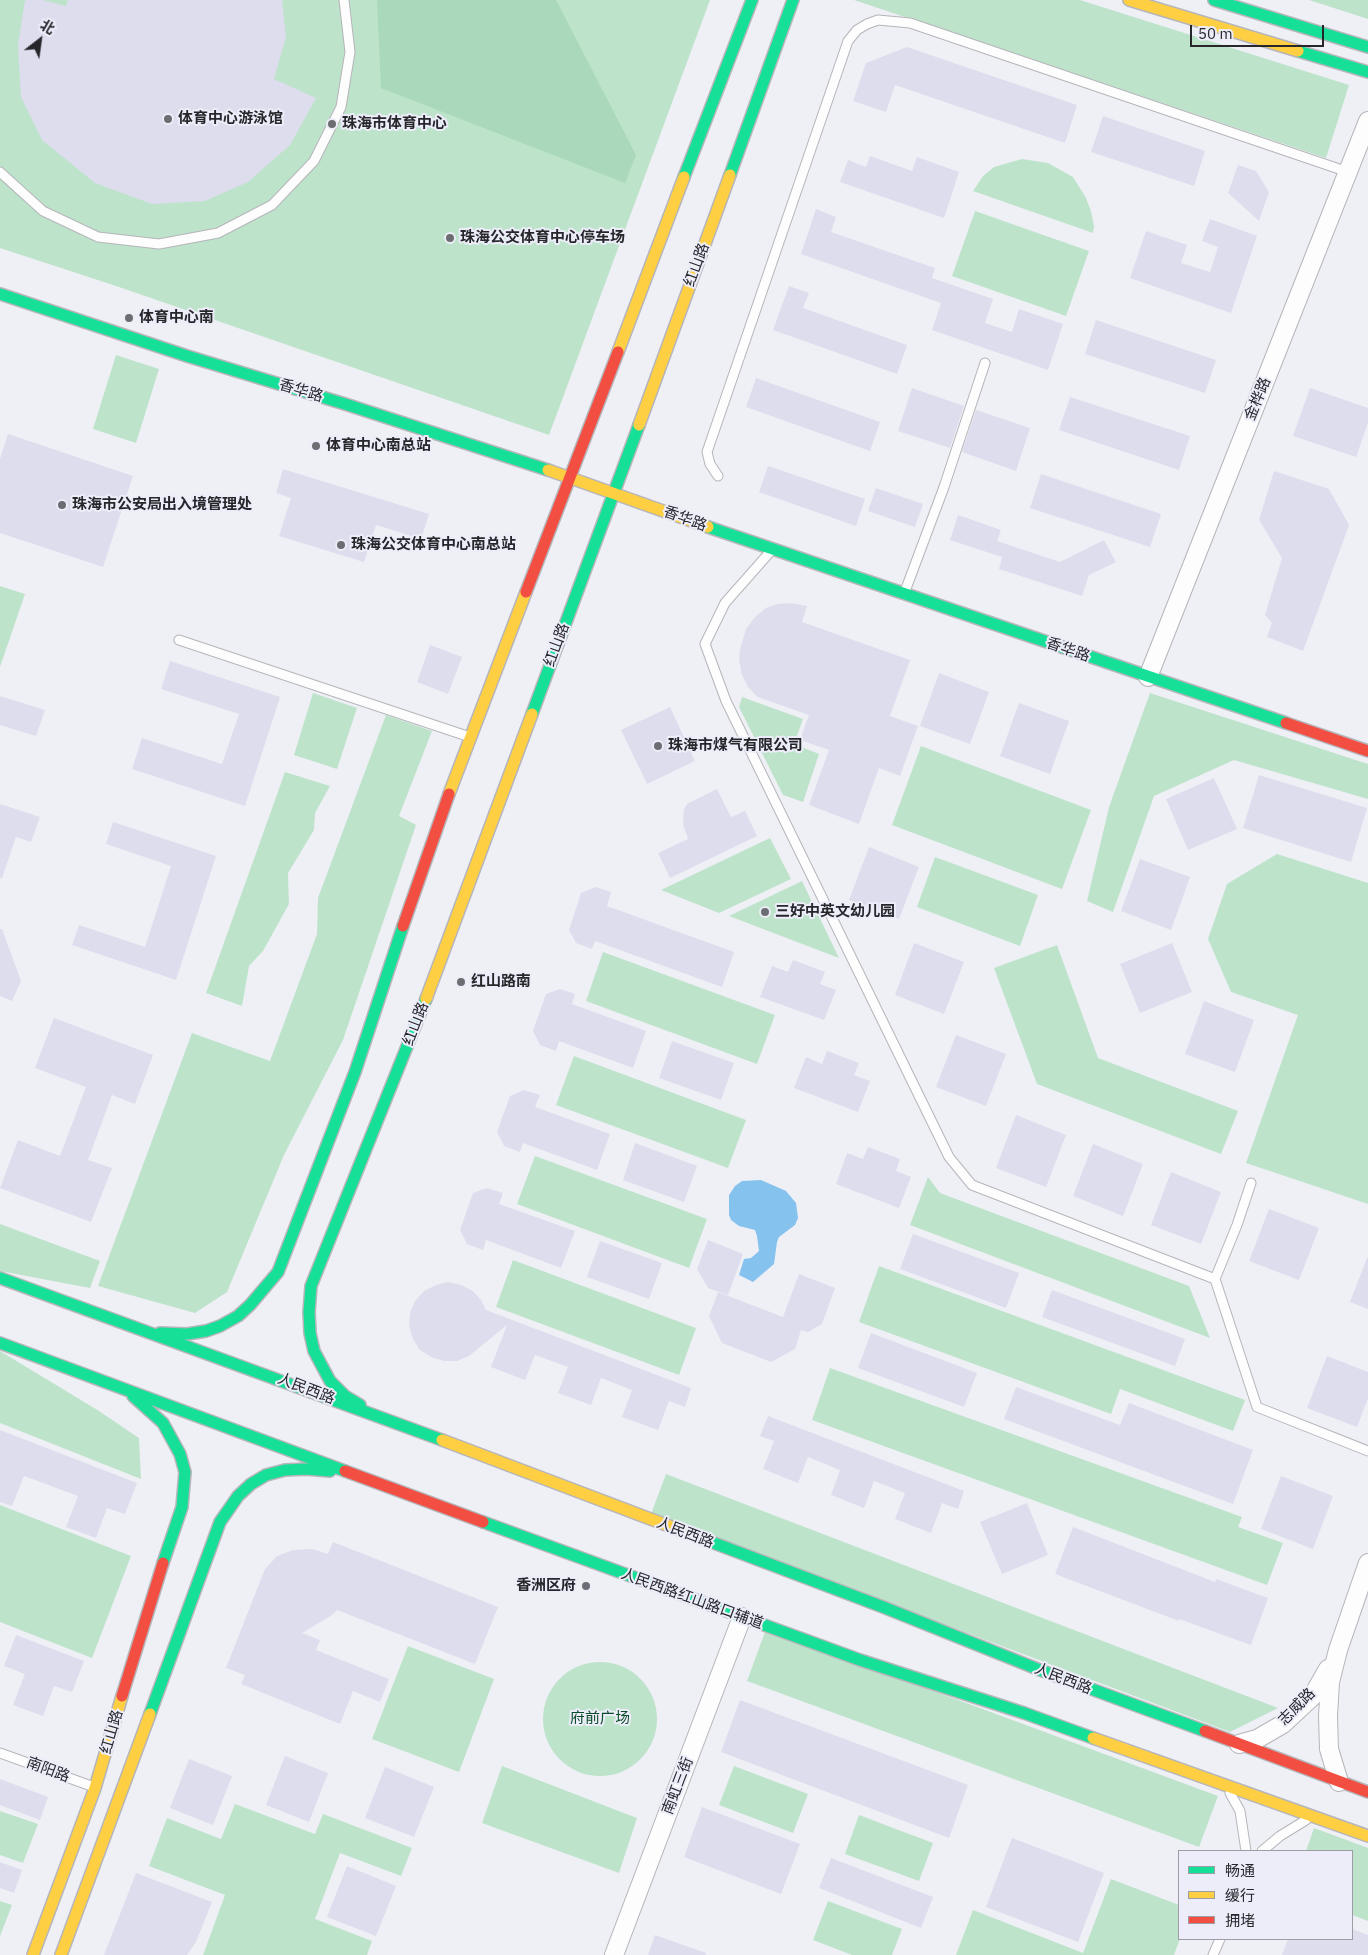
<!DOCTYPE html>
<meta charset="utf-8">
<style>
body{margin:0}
#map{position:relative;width:1368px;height:1955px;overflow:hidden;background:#eff0f6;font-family:"IBM Plex Sans","Noto Sans SC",sans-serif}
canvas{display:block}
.legend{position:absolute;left:1178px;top:1850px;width:175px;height:90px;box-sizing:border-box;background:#ecedf9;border:1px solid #9d9da7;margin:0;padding:6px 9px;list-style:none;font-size:15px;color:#26262b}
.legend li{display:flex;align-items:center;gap:10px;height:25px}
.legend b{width:25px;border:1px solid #9d9da7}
.north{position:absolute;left:15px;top:15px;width:50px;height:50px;-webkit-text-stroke:4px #ecedf9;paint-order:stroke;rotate:30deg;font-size:14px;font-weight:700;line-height:20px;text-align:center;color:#26262b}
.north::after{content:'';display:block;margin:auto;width:18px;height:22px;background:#26262b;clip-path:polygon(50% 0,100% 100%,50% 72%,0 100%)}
.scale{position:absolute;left:1190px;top:25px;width:134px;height:22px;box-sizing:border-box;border:2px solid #26262b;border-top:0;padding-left:6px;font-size:15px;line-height:18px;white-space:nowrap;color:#26262b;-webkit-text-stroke:4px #ecedf9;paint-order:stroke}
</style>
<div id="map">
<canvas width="1368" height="1955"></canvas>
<ul class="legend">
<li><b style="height:6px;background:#16e098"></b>畅通</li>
<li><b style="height:6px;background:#ffcf43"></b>缓行</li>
<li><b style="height:6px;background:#f24e42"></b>拥堵</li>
</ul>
<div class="north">北</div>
<div class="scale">50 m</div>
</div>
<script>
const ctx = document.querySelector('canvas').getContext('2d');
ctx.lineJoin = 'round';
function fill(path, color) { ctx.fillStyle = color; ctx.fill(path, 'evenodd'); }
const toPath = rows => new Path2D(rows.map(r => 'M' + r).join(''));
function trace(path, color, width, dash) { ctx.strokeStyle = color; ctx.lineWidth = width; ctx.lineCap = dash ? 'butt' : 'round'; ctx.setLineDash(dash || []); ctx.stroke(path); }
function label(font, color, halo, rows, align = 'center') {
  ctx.font = font + ' "IBM Plex Sans","Noto Sans SC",sans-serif'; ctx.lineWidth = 4; ctx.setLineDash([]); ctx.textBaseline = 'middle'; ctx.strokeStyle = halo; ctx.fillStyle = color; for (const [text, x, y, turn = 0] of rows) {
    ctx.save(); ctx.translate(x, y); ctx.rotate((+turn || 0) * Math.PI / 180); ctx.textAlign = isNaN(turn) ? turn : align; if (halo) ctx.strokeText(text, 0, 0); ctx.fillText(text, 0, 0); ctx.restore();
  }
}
fill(toPath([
 [0,0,710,0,549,435,116,286,0,248],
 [854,0,1080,0,1349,85,1326,158],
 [1309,0,1368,0,1368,19],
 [1022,159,1048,163,1073,177,1086,198,1091,211,1094,226,1093,233,973,191,983,176,994,167],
 [975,211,1089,251,1066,316,952,276],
 [116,355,159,369,136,443,93,429],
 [0,586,25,594,0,667],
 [313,693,357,708,337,769,294,755],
 [1150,693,1368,764,1368,799,1234,760,1154,796,1113,912,1087,901,1109,807],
 [742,697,803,719,794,744,819,754,803,802,783,795,739,707],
 [386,715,432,731,399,816,416,825,343,1040,284,1155,227,1292,195,1313,98,1286,192,1033,270,1061,317,934,318,898],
 [921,746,1091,810,1062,889,892,825],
 [285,772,330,786,315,813,314,830,288,873,289,904,263,951,249,966,242,1006,206,993],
 [770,838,791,879,719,913,661,890],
 [1277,854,1368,883,1368,1204,1246,1163,1298,1015,1231,992,1208,939,1227,884],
 [935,857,1038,895,1020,946,917,907],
 [802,881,839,958,729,916],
 [1057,945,1098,1058,1238,1111,1221,1154,1037,1084,994,968],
 [603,952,775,1015,757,1064,586,1001],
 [574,1056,746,1120,728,1168,556,1105],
 [535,1156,707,1219,689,1268,517,1204],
 [928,1177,940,1193,1189,1286,1210,1338,910,1225],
 [0,1224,100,1261,90,1288,0,1271],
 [513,1260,696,1328,679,1375,496,1307],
 [879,1266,1245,1400,1233,1431,1120,1389,1111,1414,859,1322],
 [0,1351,99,1411,139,1438,141,1479,0,1423],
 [830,1368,1242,1517,1238,1527,1283,1543,1267,1585,812,1420],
 [666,1474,1278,1708,1230,1732,651,1514],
 [0,1505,131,1556,92,1658,0,1622],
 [766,1629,1218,1796,1199,1847,747,1681],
 [408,1646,494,1679,459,1772,372,1739],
 '543 1719a57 57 0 1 1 114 0a57 57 0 1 1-114 0Z',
 [502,1766,637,1818,619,1873,482,1823],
 [734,1766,808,1794,793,1833,719,1805],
 [235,1804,315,1834,323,1814,412,1848,401,1876,340,1853,315,1919,372,1941,367,1955,203,1955,225,1895,149,1866,167,1818,221,1839],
 [0,1811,38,1824,23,1863,0,1855],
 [859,1815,933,1843,919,1881,845,1854],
 [1314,1828,1368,1848,1368,1921,1352,1915,1352,1851,1306,1851],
 [1111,1879,1179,1905,1180,1939,1174,1955,956,1955,973,1910,1083,1953],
 [0,1901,12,1905,0,1936],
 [828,1901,902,1929,892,1955,852,1955,813,1940]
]), '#bee3cb');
fill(toPath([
 [377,0,556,0,636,155,625,183,381,88]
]), '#a9d8ba');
fill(toPath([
 [761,1180,786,1191,796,1203,798,1218,795,1225,779,1237,777,1242,774,1264,753,1282,739,1275,744,1259,751,1258,759,1251,757,1236,755,1230,739,1226,731,1220,729,1215,729,1195,735,1186,742,1181]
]), '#85c2ee');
fill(toPath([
 [25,0,43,0,66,6,68,0,282,0,286,37,274,79,316,98,290,145,248,182,205,201,152,204,95,183,42,140,21,97,18,45],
 [907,47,1077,105,1065,143,895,85,886,112,853,101,866,63],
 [1103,116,1205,151,1194,186,1091,152],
 [870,156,912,171,917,157,959,172,944,218,840,182,848,160,866,167],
 [1238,165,1256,171,1269,192,1259,221,1228,193],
 [816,209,836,217,831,232,935,268,932,278,993,299,985,323,1012,332,1019,309,1063,324,1048,370,932,330,941,303,801,254],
 [1210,219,1257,236,1231,313,1130,278,1146,231,1187,245,1181,263,1210,272,1218,247,1202,241],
 [789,286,809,293,803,308,907,345,897,374,773,330],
 [1096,320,1216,360,1205,393,1085,354],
 [756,378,880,422,870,451,746,407],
 [912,388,964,406,950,448,898,431],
 [1310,388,1368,408,1368,423,1356,457,1293,436],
 [1070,397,1190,436,1179,470,1059,430],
 [976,410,1030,428,1016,471,962,452],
 [8,434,133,476,103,567,0,533,0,459],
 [768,466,865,499,856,526,759,492],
 [283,469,429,514,421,539,376,525,364,562,279,536,291,498,276,493],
 [1274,471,1329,489,1349,525,1303,651,1267,637,1272,623,1265,615,1282,558,1259,520],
 [1041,474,1161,514,1150,547,1030,508],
 [876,488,923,504,915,527,868,511],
 [958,515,1001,530,997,541,1060,562,1104,540,1116,562,1089,575,1082,596,999,569,1002,557,950,540],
 [791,603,807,606,802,622,910,660,890,716,918,726,900,776,879,768,859,824,809,805,829,750,800,740,809,715,758,697,748,687,742,675,739,660,740,649,746,629,755,617,766,608,777,604],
 [430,645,462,657,448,694,417,682],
 [170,661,280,697,245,806,132,769,142,738,222,764,239,714,161,689],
 [939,673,989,692,970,744,920,726],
 [0,696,45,710,36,736,0,725],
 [1019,703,1069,721,1050,774,1000,756],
 [670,707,695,761,647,784,621,730],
 [1259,775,1367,808,1351,862,1243,828],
 [1214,778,1237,829,1188,850,1166,799],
 [717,789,731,817,745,811,757,836,670,878,658,853,688,839,683,824,684,809,687,804],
 [0,804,40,817,31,842,16,837,2,878,0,878],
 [113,822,216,856,176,980,72,945,79,925,145,947,171,866,106,844],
 [869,847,919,867,899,919,849,900],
 [1140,859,1190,877,1171,930,1121,911],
 [596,887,611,892,607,906,734,952,722,987,595,941,592,949,576,943,569,930,581,893],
 [0,929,2,929,21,981,12,1001,0,996],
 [914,943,964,962,944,1014,895,995],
 [1172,943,1192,992,1140,1013,1120,964],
 [793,960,825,972,820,984,836,990,824,1020,760,997,772,966,788,972],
 [560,989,575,994,572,1004,646,1031,633,1068,559,1041,556,1051,540,1045,533,1031,546,994],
 [1204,1001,1254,1020,1235,1072,1185,1054],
 [54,1018,153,1055,135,1104,112,1095,88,1160,112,1168,91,1222,0,1188,18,1140,60,1156,86,1087,35,1068],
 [956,1035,1006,1054,986,1106,936,1087],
 [672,1041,734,1063,721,1100,659,1078],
 [827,1051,859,1063,854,1075,870,1081,858,1112,794,1088,806,1057,822,1064],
 [524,1090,540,1095,535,1107,610,1134,597,1170,523,1143,520,1152,504,1146,497,1132,510,1096],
 [1016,1115,1066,1135,1046,1187,996,1168],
 [635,1143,697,1166,684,1202,623,1180],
 [1093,1144,1143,1164,1123,1216,1073,1196],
 [868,1147,900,1159,896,1171,911,1177,899,1208,836,1184,847,1153,863,1159],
 [1171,1172,1221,1192,1201,1244,1151,1225],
 [487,1188,503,1193,499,1204,575,1231,561,1268,486,1240,483,1250,467,1244,460,1230,473,1193],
 [1269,1209,1319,1228,1299,1280,1249,1261],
 [913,1234,1019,1273,1006,1308,900,1269],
 [708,1240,743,1254,728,1295,708,1288,697,1269],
 [600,1241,662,1263,649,1299,587,1277],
 [1367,1258,1368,1258,1368,1309,1350,1302],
 [799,1274,835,1288,822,1324,808,1332,801,1330,795,1349,771,1362,722,1343,709,1316,718,1292,783,1317],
 [448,1282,461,1285,473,1291,481,1300,486,1310,691,1388,685,1407,669,1401,658,1430,622,1417,632,1390,601,1378,591,1405,558,1393,568,1367,535,1355,525,1380,491,1367,507,1325,469,1356,457,1361,444,1361,431,1357,420,1350,413,1339,409,1326,410,1313,415,1301,424,1291,436,1285],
 [1052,1290,1185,1339,1175,1366,1042,1317],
 [871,1333,977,1373,964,1407,858,1368],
 [1327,1356,1368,1372,1368,1398,1357,1427,1307,1408],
 [1016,1387,1120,1425,1129,1403,1253,1450,1233,1504,1004,1419],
 [768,1416,964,1491,958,1509,942,1503,931,1533,895,1519,905,1493,874,1481,864,1508,831,1495,840,1470,808,1457,798,1483,763,1469,774,1441,760,1436],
 [0,1430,137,1483,125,1514,107,1508,96,1538,66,1527,78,1496,24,1476,12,1506,0,1502],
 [1281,1476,1333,1496,1313,1549,1261,1529],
 [1027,1503,1048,1555,1002,1574,980,1522],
 [1073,1527,1215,1582,1216,1579,1268,1598,1251,1645,1179,1619,1179,1621,1055,1574],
 [333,1542,498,1607,475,1664,337,1610,332,1615,302,1633,320,1640,316,1650,389,1679,380,1702,353,1691,340,1724,241,1684,245,1675,226,1668,265,1569,277,1556,293,1550,312,1549,328,1554],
 [16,1635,84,1661,72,1692,54,1686,43,1716,13,1705,25,1674,4,1666],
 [740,1700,968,1785,949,1838,721,1752],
 [285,1756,328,1773,309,1822,266,1805],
 [189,1759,232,1776,213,1825,170,1808],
 [385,1767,434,1787,414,1837,365,1818],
 [0,1779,48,1797,40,1820,0,1805],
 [702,1807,800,1844,781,1894,684,1857],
 [1012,1838,1104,1873,1078,1942,986,1907],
 [831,1858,933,1897,921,1928,819,1888],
 [0,1862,22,1870,14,1893,0,1888],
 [347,1866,396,1886,376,1936,327,1917],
 [136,1873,212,1902,196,1942,187,1955,104,1955],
 [1352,1929,1368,1935,1368,1955,1282,1955,1288,1939,1352,1939],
 [655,1935,706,1953,706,1955,648,1955]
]), '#dddded');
const lane = toPath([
 [0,172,43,211,98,237,159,244,218,233,272,205,314,161,341,107,350,52,344,0],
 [718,476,710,464,707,452,848,41,857,30,867,24,878,20,910,23,1348,172],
 [770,552,725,603,705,644,726,701,949,1157,972,1185,1215,1279],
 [904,594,944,487,985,363],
 [179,640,470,737],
 [1251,1183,1237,1225,1215,1279,1257,1407,1368,1451],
 [0,1753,94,1787],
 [1230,1793,1240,1811,1246,1851],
 [1262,1851,1280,1836,1306,1820],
 [1213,1955,1220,1939]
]);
const street = toPath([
 [1148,677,1368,121],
 [1239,1744,1257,1739,1283,1724,1312,1697,1328,1669],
 [1339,1782,1329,1749,1328,1716,1330,1682,1338,1650,1368,1563],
 [614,1955,742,1617]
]);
const fast = toPath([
 [1214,0,1368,47],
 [1298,51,1368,72],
 [730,175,793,0],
 [684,177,752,0],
 [0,294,187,356,345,404,548,470],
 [708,527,1286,723],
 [532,714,639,425],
 [0,1278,442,1440],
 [160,1333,187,1334,206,1331,220,1326,238,1316,250,1305,278,1272,355,1072,403,926],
 [0,1343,345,1471],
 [133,1396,163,1423,180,1454,185,1472,182,1507,163,1563],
 [360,1405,345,1396,330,1381,314,1351,310,1333,309,1312,311,1286,426,999],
 [483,1522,860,1660,1024,1713,1093,1738],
 [698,1537,883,1607,1040,1670,1205,1731],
 [150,1714,220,1522,238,1496,251,1484,266,1475,285,1470,306,1469,330,1471]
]);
const slow = toPath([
 [1129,0,1298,51],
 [618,352,684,177],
 [639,425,730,175],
 [548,470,708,527],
 [449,794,526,592],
 [426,999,532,714],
 [442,1440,698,1537],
 [1093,1738,1368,1836],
 [33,1955,95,1788,122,1696],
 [61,1955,150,1714]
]);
const jam = toPath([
 [526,592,618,352],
 [1286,723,1368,751],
 [403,926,449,794],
 [345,1471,483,1522],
 [122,1696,163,1563],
 [1205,1731,1368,1792]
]);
trace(lane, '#b5b5ba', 11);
trace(street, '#b5b5ba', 20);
trace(fast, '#b5b5ba', 14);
trace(slow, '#b5b5ba', 14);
trace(jam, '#b5b5ba', 14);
trace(lane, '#fdfdfe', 9);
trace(street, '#fdfdfe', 18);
trace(fast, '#16e098', 11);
trace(slow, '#ffcf43', 11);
trace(jam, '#f24e42', 11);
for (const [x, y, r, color] of [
 [168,119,5,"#6c6d72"],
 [332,124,5,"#6c6d72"],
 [450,238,5,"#6c6d72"],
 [129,318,5,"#6c6d72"],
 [316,446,5,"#6c6d72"],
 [62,505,5,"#6c6d72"],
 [341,545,5,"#6c6d72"],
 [658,746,5,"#6c6d72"],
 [765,912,5,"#6c6d72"],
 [461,982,5,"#6c6d72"],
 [586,1586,5,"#6c6d72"]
]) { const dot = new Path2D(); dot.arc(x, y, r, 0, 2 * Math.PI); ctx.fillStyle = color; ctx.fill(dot); trace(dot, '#ecedf9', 2); }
label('bold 15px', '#26262b', '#ecedf9', [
 ["体育中心游泳馆",178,119],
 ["珠海市体育中心",342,124],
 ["珠海公交体育中心停车场",460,238],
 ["体育中心南",139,318],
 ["体育中心南总站",326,446],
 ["珠海市公安局出入境管理处",72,505],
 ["珠海公交体育中心南总站",351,545],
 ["珠海市煤气有限公司",668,746],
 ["三好中英文幼儿园",775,912],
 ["红山路南",471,982],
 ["香洲区府",576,1586,"right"]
], 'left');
label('15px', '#26262b', '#ecedf9', [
 ["红山路",697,265,-70],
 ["香华路",301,391,17],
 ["金桦路",1258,399,-68],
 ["香华路",685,519,20],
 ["红山路",557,645,-70],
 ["香华路",1068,650,19],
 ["红山路",416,1024,-69],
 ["人民西路",306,1389,21],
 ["人民西路",685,1533,21],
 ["人民西路红山路口辅道",692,1599,20],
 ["人民西路",1063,1679,21],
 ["志威路",1297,1707,-45],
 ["红山路",112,1732,-74],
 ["南阳路",48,1770,20],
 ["南虹三街",678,1786,-69]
]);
label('15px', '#094c27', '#ecedf9', [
 ["府前广场",600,1719]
]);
</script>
